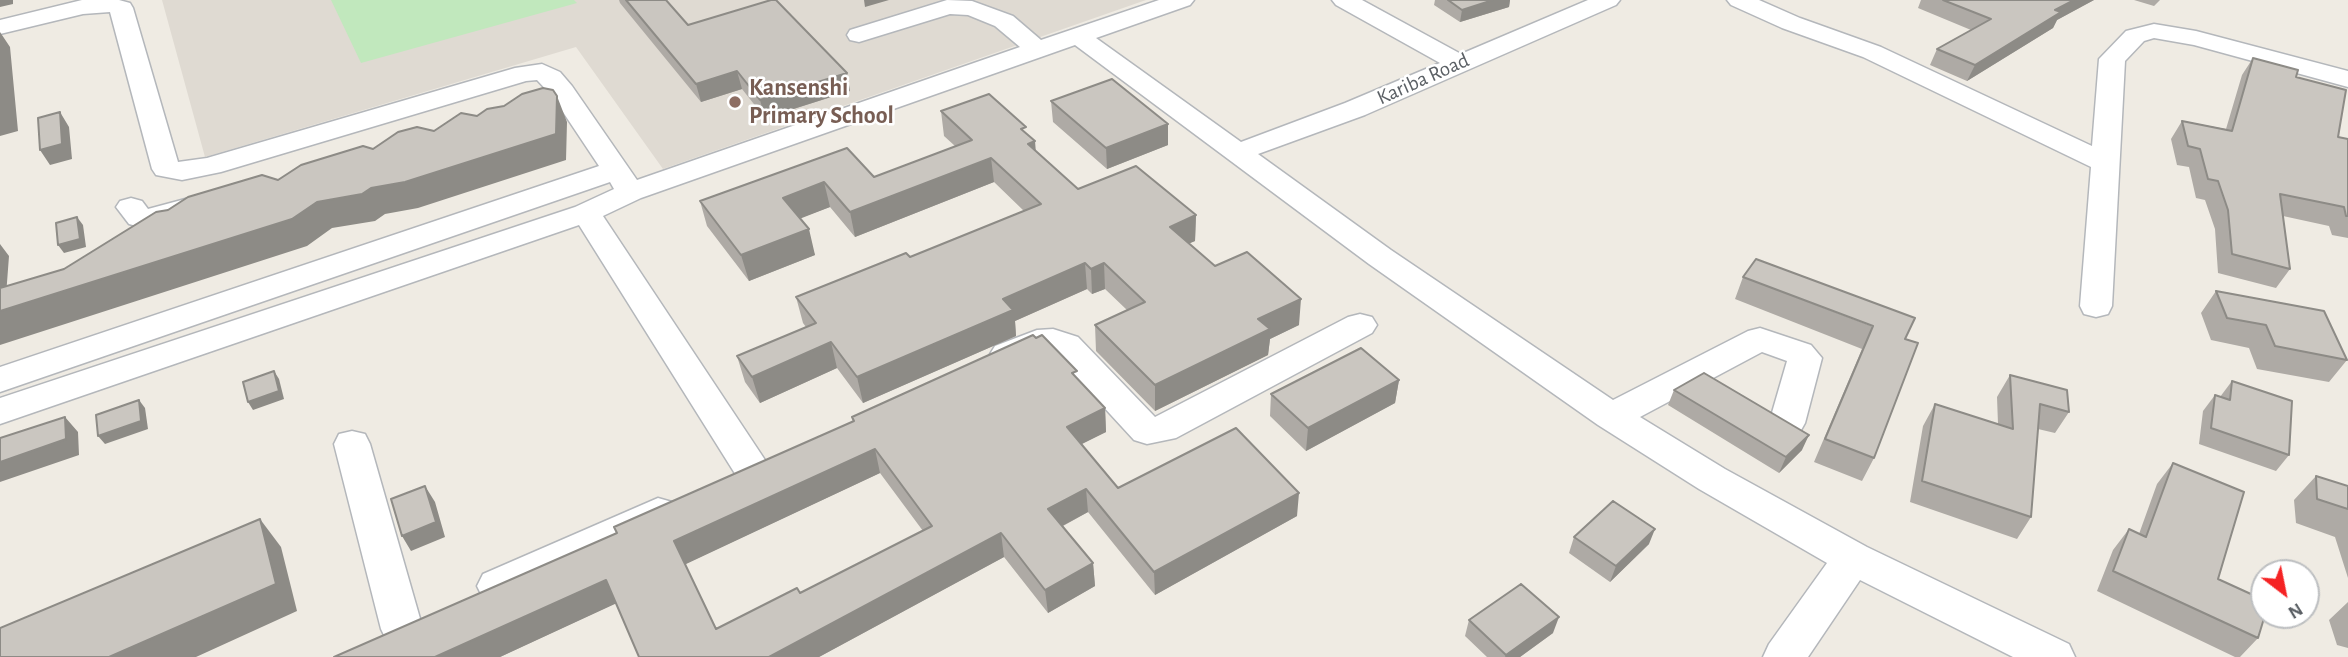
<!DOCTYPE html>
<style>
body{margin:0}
#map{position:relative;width:2348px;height:657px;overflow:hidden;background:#efebe3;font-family:"Alegreya Sans",sans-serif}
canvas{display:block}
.north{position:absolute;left:2250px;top:559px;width:70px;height:70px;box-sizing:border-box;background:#fff;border:2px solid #bdbfc1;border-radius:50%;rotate:148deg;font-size:19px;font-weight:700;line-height:28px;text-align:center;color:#5b6065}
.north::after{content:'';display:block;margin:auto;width:24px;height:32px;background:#f52324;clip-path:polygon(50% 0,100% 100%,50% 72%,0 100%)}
</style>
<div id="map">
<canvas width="2348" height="657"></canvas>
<div class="north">N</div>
</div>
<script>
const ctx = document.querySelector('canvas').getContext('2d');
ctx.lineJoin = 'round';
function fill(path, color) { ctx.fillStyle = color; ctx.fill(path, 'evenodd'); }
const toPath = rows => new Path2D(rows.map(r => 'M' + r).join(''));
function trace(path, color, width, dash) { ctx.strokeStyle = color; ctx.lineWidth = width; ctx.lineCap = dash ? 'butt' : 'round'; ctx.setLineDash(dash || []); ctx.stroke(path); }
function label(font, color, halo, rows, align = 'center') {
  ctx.font = font + ' "Alegreya Sans",sans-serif'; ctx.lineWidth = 5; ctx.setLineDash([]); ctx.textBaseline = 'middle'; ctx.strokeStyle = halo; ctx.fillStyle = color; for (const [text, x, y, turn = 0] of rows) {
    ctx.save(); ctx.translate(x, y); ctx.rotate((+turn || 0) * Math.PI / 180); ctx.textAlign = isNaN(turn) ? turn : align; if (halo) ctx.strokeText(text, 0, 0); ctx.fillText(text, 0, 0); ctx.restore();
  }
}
fill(toPath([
 [162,0,1146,0,663,169,576,47,205,157]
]), '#dfdad2');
fill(toPath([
 [331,0,574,0,577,3,361,63]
]), '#c1e8bd');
const minor = toPath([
 [82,0,119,0,130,3,133,8,178,162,207,158,515,68,542,64,560,72,572,86,637,180,1020,47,995,26,968,15,950,14,859,42,850,40,847,35,850,30,947,0,972,1,1013,16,1041,40,1159,0,1194,0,1190,5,1096,38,1241,142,1345,103,1440,63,1336,5,1332,0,1362,0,1461,54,1588,0,1620,0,1616,5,1365,115,1258,154,1391,250,1613,400,1748,331,1760,328,1811,345,1822,358,1805,423,1800,432,1787,436,1774,432,1769,423,1787,361,1762,352,1640,417,1725,469,1867,547,2069,644,2075,657,2013,657,1860,580,1808,657,1763,657,1769,644,1827,563,1699,489,1598,425,1369,264,1075,45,641,198,603,216,765,460,771,470,765,480,752,484,739,480,579,225,0,424,0,398,575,207,614,189,610,182,0,392,0,367,599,166,553,97,537,80,526,81,221,172,182,180,156,175,152,169,110,12,83,14,0,34,0,20,82,0],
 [1727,0,1759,0,1800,18,1881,47,2092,146,2099,59,2126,31,2154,24,2196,31,2348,71,2348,87,2194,45,2154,38,2144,41,2125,61,2112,306,2108,314,2096,317,2084,314,2080,306,2091,167,1863,57,1782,28,1731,5,1727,0],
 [131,198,142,201,148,209,189,198,200,201,204,207,200,213,152,227,140,227,129,224,116,207,120,201,131,198],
 [1360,314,1372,317,1377,325,1372,333,1176,438,1147,444,1134,440,1054,353,1042,352,1007,366,995,362,990,354,995,346,1037,330,1053,329,1078,337,1155,417,1348,317,1360,314],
 [352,431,365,434,370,444,423,629,417,641,402,647,387,641,381,629,334,444,339,434,352,431],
 [658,498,672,502,677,513,672,524,511,598,497,603,483,598,477,586,483,574,658,498]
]);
trace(minor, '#b4b7bb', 3);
fill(minor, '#fff');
fill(toPath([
 [619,0,666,0,688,25,847,73,850,91,765,118,742,89,701,102,620,3],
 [1435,0,1510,0,1509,7,1460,22,1434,5],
 [1921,0,2094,0,2057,20,2053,28,1967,81,1930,65,1937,49,1971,30,1918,8],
 [2134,0,2160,0,2154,6],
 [2253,58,2296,77,2338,137,2348,139,2348,238,2332,235,2329,226,2283,216,2290,269,2276,288,2218,273,2215,229,2205,200,2196,198,2189,167,2177,165,2171,139,2182,121,2226,129,2242,75],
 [1051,101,1168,124,1168,145,1107,169,1053,122],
 [941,111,1026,134,1036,152,1078,189,1196,215,1195,241,1189,243,1215,266,1299,325,1270,339,1268,355,1155,411,1096,351,1095,325,1127,310,1105,289,1092,294,1087,289,1015,321,1016,336,863,403,837,368,760,403,745,382,737,356,806,327,803,323,796,297,910,257,1024,211,994,182,855,237,830,207,800,218,815,255,749,281,707,226,700,201,847,148,874,177,955,146,944,136],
 [1743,277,1905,339,1874,458,1862,481,1814,462,1862,349,1735,299],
 [2216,291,2347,360,2329,382,2257,369,2249,348,2211,340,2201,313],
 [2010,375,2069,412,2055,433,2038,429,2031,517,2017,539,1910,502,1923,426,1935,404,1998,424,1997,397],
 [1077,379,1105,408,1106,432,1081,444,1118,488,1297,516,1155,595,1088,512,1063,526,1093,563,1095,586,1048,613,1004,557,819,657,639,657,616,603,500,657,334,657,617,533,853,421,852,417],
 [880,473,923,531,800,593,716,629,685,564],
 [1399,380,1395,403,1306,451,1270,416,1271,394],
 [2232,381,2289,455,2276,471,2199,444,2203,411,2215,395,2220,397],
 [1674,390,1802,450,1779,473,1668,405],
 [2173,463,2218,579,2258,638,2240,657,2235,657,2097,591,2113,550,2129,529,2139,534,2157,484],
 [2316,476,2348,486,2348,578,2335,537,2296,523,2294,500],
 [1574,537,1649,544,1610,582,1569,553],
 [2348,602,2348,648,2337,645,2329,620],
 [1469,620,1553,633,1520,657,1487,657,1465,636]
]), '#aeaaa5');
fill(toPath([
 [0,0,13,0,13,4,0,7],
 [864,0,889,0,865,7],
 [1493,0,1510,0,1509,7,1460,22,1462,10],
 [2074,0,2094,0,2057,20,2053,28,1967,81,1975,65,2055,10],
 [0,32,10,47,18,131,0,136],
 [737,71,742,89,701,102,696,84],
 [847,73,850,91,765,118,760,100],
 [557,96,567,122,566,160,418,208,385,214,375,221,332,228,307,246,0,345,0,244,9,256,5,309,317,202,371,188],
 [60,112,69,127,72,159,50,165,40,150],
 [1168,124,1168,145,1107,169,1106,148],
 [1035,141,1037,166,1028,144],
 [991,158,994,182,855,237,850,212],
 [824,182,830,207,789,223,783,198],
 [1196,215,1195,241,1170,252,1170,227],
 [77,217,83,225,86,247,64,253,58,245],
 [809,229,815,255,749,281,741,255],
 [1085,263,1087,289,1015,321,1016,336,863,403,857,377,1003,299],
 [1104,263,1105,289,1092,294,1091,269],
 [1301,299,1299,325,1270,339,1268,355,1155,411,1155,385,1258,319],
 [831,342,837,368,760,403,752,377],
 [274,371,279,379,284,399,253,410,248,402],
 [1399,380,1395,403,1306,451,1308,428],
 [139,400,145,408,148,429,105,444,98,436],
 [1105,408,1106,432,1068,451,1067,427],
 [65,417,78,432,79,455,0,482,0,462],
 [1809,435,1802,450,1779,473,1786,457],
 [875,449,880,473,684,565,674,541],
 [425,486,435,502,445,537,411,551,402,536],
 [1086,489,1088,512,1051,532,1048,509],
 [1299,493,1297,516,1155,595,1154,572],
 [260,519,281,547,297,611,196,657,109,657],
 [1655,529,1649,544,1610,582,1616,566],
 [1001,533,1004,557,819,657,769,657],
 [1093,563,1095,586,1048,613,1045,590],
 [606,580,617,603,500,657,435,657],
 [1559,617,1553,633,1520,657,1505,657,1506,655]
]), '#8d8b86');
const building = toPath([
 [626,0,666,0,688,25,771,0,776,0,847,73,760,100,737,71,696,84,626,0],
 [1448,0,1493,0,1462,10,1448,0],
 [1943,0,2074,0,2055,10,2061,12,1975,65,1937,49,1991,19,1943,0],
 [2253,58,2298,70,2296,77,2346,90,2338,137,2348,139,2348,216,2346,216,2344,207,2280,194,2290,269,2232,254,2228,210,2218,181,2208,179,2200,149,2188,146,2182,121,2232,131,2253,58],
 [1112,79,1168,124,1106,148,1051,101,1112,79],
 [543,88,553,90,557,96,556,134,405,182,371,188,362,194,317,202,292,219,0,311,0,288,64,269,156,212,168,210,188,197,262,175,278,180,301,165,363,146,373,149,398,132,417,127,434,131,461,113,477,116,487,109,504,106,522,94,543,88],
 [989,94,1026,127,1021,129,1035,141,1028,144,1078,189,1136,166,1196,215,1170,227,1215,266,1247,252,1301,299,1258,319,1270,329,1155,385,1095,325,1145,302,1104,263,1091,269,1085,263,1003,299,1013,310,857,377,831,342,752,377,737,356,816,323,796,297,906,253,910,257,1041,204,991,158,850,212,824,182,783,198,809,229,741,255,700,201,847,148,874,177,972,140,941,111,989,94],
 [60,112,62,144,40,150,38,118,60,112],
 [77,217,80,239,58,245,56,223,77,217],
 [1756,259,1915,318,1905,339,1918,343,1874,458,1825,439,1873,326,1743,277,1756,259],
 [2216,291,2324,311,2347,360,2275,346,2266,325,2227,318,2216,291],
 [1033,335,1036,338,1042,335,1077,371,1072,373,1105,408,1067,427,1118,488,1236,428,1299,493,1154,572,1086,489,1048,509,1093,563,1045,590,1001,533,769,657,639,657,606,580,435,657,334,657,617,533,614,527,854,421,852,417,1033,335],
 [875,449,932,526,800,593,797,588,716,629,674,541,875,449],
 [1361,348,1399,380,1308,428,1271,394,1361,348],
 [274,371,279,391,248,402,243,382,274,371],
 [1704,373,1809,435,1786,457,1674,390,1704,373],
 [2010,375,2067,390,2069,412,2040,404,2031,517,1922,481,1935,404,2013,429,2010,375],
 [2232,381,2292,401,2289,455,2211,428,2215,395,2230,400,2232,381],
 [139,400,141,421,98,436,96,415,139,400],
 [65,417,66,439,0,462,0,438,65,417],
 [2173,463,2244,492,2218,579,2264,600,2265,615,2258,638,2113,571,2129,529,2146,537,2173,463],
 [2316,476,2348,486,2348,509,2317,499,2316,476],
 [425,486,436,522,402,536,391,499,425,486],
 [1613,501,1655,529,1616,566,1574,537,1613,501],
 [260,519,276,584,109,657,0,657,0,628,260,519],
 [1521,584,1559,617,1506,655,1469,620,1521,584]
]);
fill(building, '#cac6c0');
trace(building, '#8d8b86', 2);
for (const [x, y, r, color] of [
 [735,102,7,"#8d6e63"]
]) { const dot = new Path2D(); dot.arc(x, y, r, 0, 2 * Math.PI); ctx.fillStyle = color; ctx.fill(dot); trace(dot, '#fff', 2.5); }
label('21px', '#5b6065', '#fff', [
 ["Kariba Road",1423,79,-24]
]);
label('bold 24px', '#785e54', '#fff', [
 ["Kansenshi",749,88],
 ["Primary School",749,116]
], 'left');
</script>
